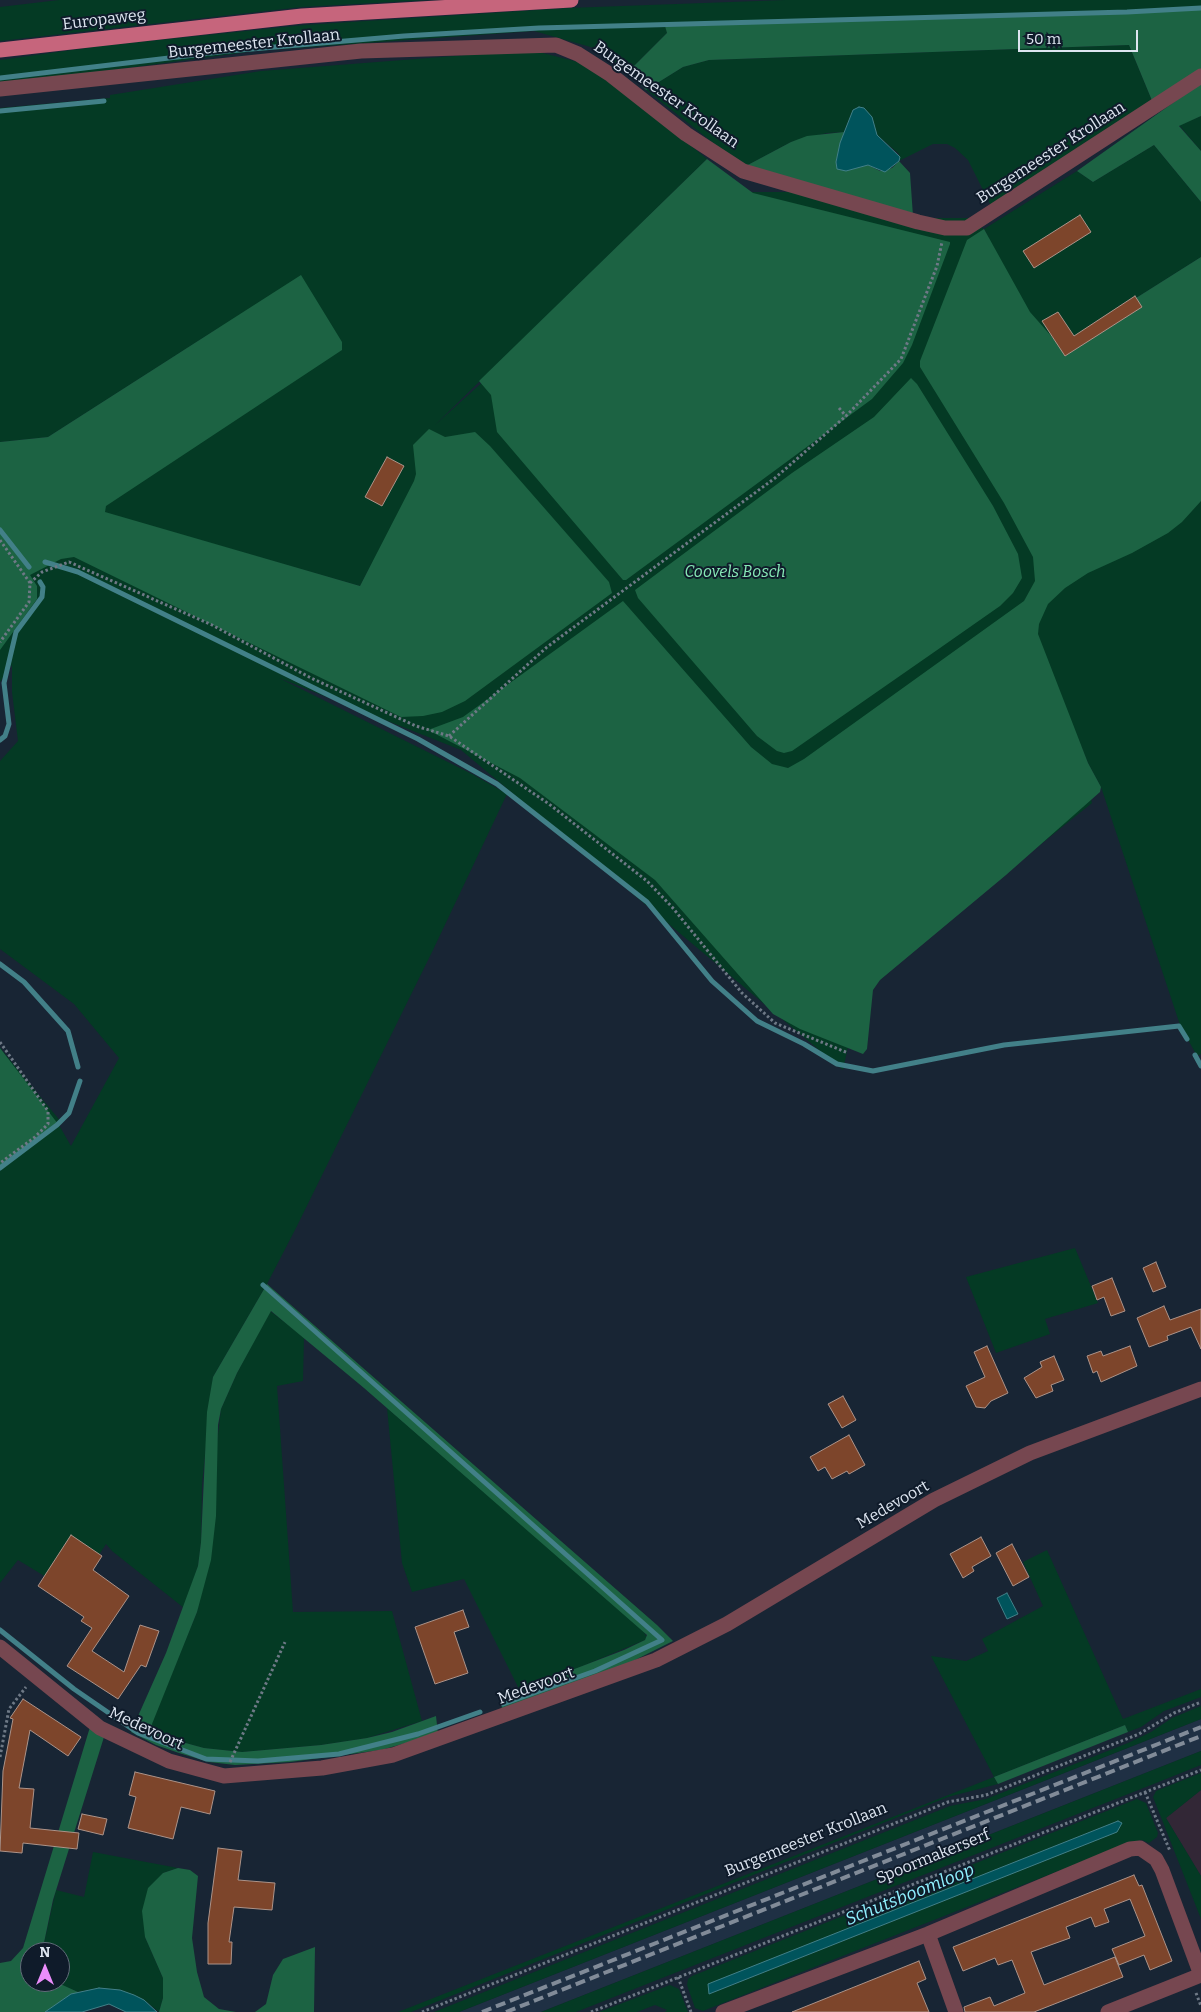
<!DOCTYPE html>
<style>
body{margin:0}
#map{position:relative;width:1201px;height:2012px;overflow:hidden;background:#182534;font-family:Bitter,serif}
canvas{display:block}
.north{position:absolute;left:20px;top:1942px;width:50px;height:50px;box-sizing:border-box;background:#0f1b2a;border:1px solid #616c79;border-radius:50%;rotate:0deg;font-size:14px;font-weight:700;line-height:20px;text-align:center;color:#dde5f0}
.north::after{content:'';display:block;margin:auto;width:18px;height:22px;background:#eb8dfb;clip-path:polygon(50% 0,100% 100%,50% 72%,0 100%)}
.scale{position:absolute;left:1018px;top:30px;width:120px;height:22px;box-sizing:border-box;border:2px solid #dde5f0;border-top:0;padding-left:6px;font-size:15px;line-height:18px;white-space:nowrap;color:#dde5f0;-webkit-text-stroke:4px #0f1b2a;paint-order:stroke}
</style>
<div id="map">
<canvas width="1201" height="2012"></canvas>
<div class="north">N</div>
<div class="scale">50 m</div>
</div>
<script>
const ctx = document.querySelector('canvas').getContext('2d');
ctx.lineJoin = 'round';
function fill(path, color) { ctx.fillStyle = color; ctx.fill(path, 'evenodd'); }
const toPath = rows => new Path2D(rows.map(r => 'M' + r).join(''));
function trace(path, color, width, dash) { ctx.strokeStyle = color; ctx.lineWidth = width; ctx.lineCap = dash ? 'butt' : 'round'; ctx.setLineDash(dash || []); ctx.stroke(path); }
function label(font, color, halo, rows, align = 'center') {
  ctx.font = font + ' Bitter,serif'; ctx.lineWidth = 4; ctx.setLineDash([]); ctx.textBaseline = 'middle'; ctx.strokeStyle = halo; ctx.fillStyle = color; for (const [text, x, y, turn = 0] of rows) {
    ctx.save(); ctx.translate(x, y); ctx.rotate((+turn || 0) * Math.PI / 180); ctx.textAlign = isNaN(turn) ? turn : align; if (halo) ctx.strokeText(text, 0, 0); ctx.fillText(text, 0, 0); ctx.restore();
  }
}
fill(toPath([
 [1201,1790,1201,1876,1166,1818]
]), '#322736');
fill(toPath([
 [1201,1719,1201,1751,541,2012,459,2012]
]), '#1f3044');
fill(toPath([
 [59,0,428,0,302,7,0,41,0,7],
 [785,0,1201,0,1201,7,1091,13,666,26,667,33,628,72,594,48,534,31,255,51,0,85,0,60,101,46,304,25,568,8],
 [1129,45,1153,103,991,206,968,160,955,148,947,144,933,144,899,161,899,154,877,135,872,117,853,110,844,132,827,133,791,142,744,167,646,90,683,67,709,60],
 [519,51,539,52,582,63,624,90,707,159,435,425,693,192,909,192,893,218,976,218,989,238,984,229,1077,171,1093,182,1154,145,1201,202,1201,257,1060,346,1051,337,1201,500,1201,1054,1197,1056,1180,1025,1101,787,1088,763,1069,717,1092,803,860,990,843,1070,461,750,279,678,474,775,507,794,433,950,296,1228,267,1284,213,1377,202,1484,201,1542,198,1566,184,1608,112,1551,106,1544,74,1594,18,1560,0,1583,0,1048,62,1123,59,1125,71,1146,119,1058,74,1004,0,949,0,761,18,741,12,692,12,665,0,682,0,458,46,458,220,327,48,437,0,442,0,108,110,98,110,95,261,71],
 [129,520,360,586,373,561,361,591],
 [1201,116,1201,151,1179,125],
 [1075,1248,1098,1303,1045,1319,1050,1334,996,1353,966,1277],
 [270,1311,304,1337,303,1381,277,1386,293,1612,392,1611,422,1721,367,1738,321,1745,242,1752,204,1748,182,1742,159,1732,153,1729,151,1724,197,1612,221,1409,237,1373],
 [387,1408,643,1630,647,1638,645,1640,573,1670,519,1689,464,1579,412,1592,402,1563],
 [1047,1550,1123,1719,1201,1689,1201,1697,1164,1711,1141,1727,1128,1732,1125,1725,994,1777,998,1784,948,1797,411,2012,398,2012,994,1777,931,1656,966,1661,988,1651,982,1639,1043,1606,1023,1562],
 [1201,1706,1201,1719,459,2012,434,2012,950,1806,986,1799,1128,1743,1151,1732,1172,1718],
 [1201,1751,1201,1765,1151,1785,576,2012,541,2012],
 [1201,1773,1201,1790,1166,1818,1201,1876,1201,1919,1153,1797,1156,1791],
 [1137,1799,1146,1803,1158,1833,1157,1837,1149,1843,1142,1840,1132,1842,703,2011,695,2008,687,1985,688,1979,692,1976],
 [1118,1821,1122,1823,1116,1832,709,1994,709,1984],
 [93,1852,178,1868,163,1873,145,1937,163,1978,163,1998,159,2012,144,2000,120,1990,99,1988,78,1992,59,1984,56,1982,60,1982,60,1952,42,1952,56,1890,84,1897],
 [670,1985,679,1989,688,2012,665,2012,667,2010,655,2005,637,2012,599,2012]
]), '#043a24');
fill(toPath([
 [1201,7,1201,71,1153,103,1129,45,709,60,683,67,646,90,628,72,667,33,665,26,1091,13],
 [1201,83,1201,116,1179,126,1201,151,1201,202,1154,145,1093,182,1077,171],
 [844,132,836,162,838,169,868,165,880,171,892,168,899,161,910,173,913,216,744,167,791,142,807,136],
 [707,159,753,193,950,242,950,244,912,345,903,363,872,399,626,580,623,580,497,432,491,395,479,381],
 [984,229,1030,312,1060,346,1201,257,1201,501,1182,522,1168,533,1132,553,1088,573,1065,588,1048,604,1039,624,1038,634,1088,763,1101,787,1100,792,1006,875,880,980,873,990,867,1049,863,1054,800,1029,773,1014,655,880,520,778,428,730,463,717,623,601,751,747,772,764,788,768,804,759,1024,601,1035,581,1033,557,1004,503,920,367,920,361,967,240],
 [301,275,342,342,342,350,106,506,105,512,360,586,414,481,416,474,413,445,429,429,445,437,475,432,490,446,609,582,612,593,465,701,442,712,423,716,401,717,74,557,61,559,30,575,37,586,37,599,0,650,0,442,48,437],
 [911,378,917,384,993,506,1018,554,1022,578,1013,593,1000,606,940,648,792,751,784,753,777,751,757,736,638,598,635,590,792,473,874,417],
 [0,1048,58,1124,0,1167],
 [267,1284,657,1625,673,1641,629,1663,502,1711,501,1700,504,1696,624,1650,645,1640,647,1635,364,1388,271,1311,237,1373,221,1409,218,1425,216,1516,211,1560,197,1612,152,1724,153,1729,182,1742,204,1748,242,1752,321,1745,367,1738,392,1732,436,1716,438,1734,381,1750,290,1762,235,1765,209,1762,179,1753,156,1745,131,1732,166,1653,198,1566,201,1542,207,1412,213,1377],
 [1125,1725,1128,1732,998,1784,994,1777],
 [90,1727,104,1737,53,1900,42,1952,30,1952,30,1982,56,1982,78,1992,45,2012,0,2012,0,1963,11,1961,23,1948],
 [178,1868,190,1870,198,1876,192,1938,197,1972,204,1997,219,2009,236,2012,159,2012,163,1998,163,1978,145,1937,142,1911,148,1888,163,1873],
 [315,1947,314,2012,255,2012,266,2004,273,1975,283,1959]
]), '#1c6343');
const water = toPath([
 [859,107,864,108,872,117,877,135,900,157,899,161,885,172,868,165,846,171,837,169,836,162,840,143,853,110,859,107],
 [1007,1593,1018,1614,1007,1619,997,1598,1007,1593],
 [1118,1821,1122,1823,1117,1832,709,1994,708,1984,1118,1821],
 [99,1988,120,1990,134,1995,144,2000,157,2012,126,2012,109,2004,82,2012,45,2012,71,1994,99,1988]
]);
fill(water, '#00545c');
trace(water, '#428088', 1);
trace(toPath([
 [0,78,228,51,404,36,539,28,1127,12,1201,8],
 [0,111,104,101],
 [0,530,29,567],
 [45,562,78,572,418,739,497,784,647,902,712,981,757,1021,804,1044,837,1064,873,1071,1004,1045,1179,1026,1187,1039],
 [0,740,5,736,9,724,4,683,16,632,42,597,43,587,40,582],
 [0,964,24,982,68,1031,78,1067],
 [1195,1055,1201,1066],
 [0,1168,57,1125,69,1113,80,1081],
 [263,1285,662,1640,595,1671,503,1704],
 [0,1630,74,1689,138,1733,206,1759,258,1761,339,1754,418,1734,480,1712]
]), '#428088', 5);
const building = toPath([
 [1080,215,1091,232,1034,268,1023,251,1080,215],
 [1135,296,1142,307,1065,356,1042,321,1058,312,1074,336,1135,296],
 [387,457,404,466,382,506,365,497,387,457],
 [1156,1262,1166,1287,1153,1292,1143,1268,1156,1262],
 [1112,1278,1125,1311,1111,1316,1104,1297,1097,1300,1092,1286,1112,1278],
 [1164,1306,1170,1320,1201,1309,1201,1349,1191,1327,1167,1336,1168,1340,1149,1347,1137,1318,1164,1306],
 [987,1346,1008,1393,991,1401,985,1408,976,1407,966,1386,985,1377,974,1352,987,1346],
 [1130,1346,1137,1366,1101,1382,1097,1371,1093,1373,1087,1356,1101,1351,1103,1356,1130,1346],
 [1054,1356,1064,1380,1051,1385,1053,1391,1036,1398,1024,1378,1042,1367,1040,1362,1054,1356],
 [843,1396,856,1420,842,1428,828,1404,843,1396],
 [849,1435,865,1465,849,1474,847,1471,832,1479,825,1467,818,1471,810,1457,849,1435],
 [71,1535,102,1556,93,1570,129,1596,92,1651,124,1672,140,1625,159,1631,146,1667,141,1665,118,1699,67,1666,92,1628,81,1621,84,1617,38,1586,71,1535],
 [981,1537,991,1556,972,1567,974,1571,963,1578,950,1554,981,1537],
 [1012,1544,1029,1577,1013,1586,996,1553,1012,1544],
 [463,1610,469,1627,454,1632,468,1673,435,1684,415,1627,463,1610],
 [23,1699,81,1737,68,1756,30,1730,19,1788,34,1789,30,1828,79,1833,77,1849,23,1843,22,1853,0,1851,3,1771,13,1719,10,1718,23,1699],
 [135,1772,215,1791,210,1814,181,1807,173,1839,128,1828,136,1797,129,1795,135,1772],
 [82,1814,107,1819,103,1835,78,1829,82,1814],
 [218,1848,242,1851,238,1880,275,1883,272,1910,234,1907,229,1942,232,1942,231,1964,208,1964,208,1923,218,1848],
 [1134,1875,1139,1886,1142,1885,1172,1961,1150,1970,1144,1955,1119,1965,1112,1949,1145,1936,1130,1899,1104,1909,1109,1922,1095,1927,1091,1917,1066,1927,1070,1938,1031,1952,1044,1985,1115,1957,1123,1977,1034,2012,965,2012,964,2007,990,1997,994,2006,1025,1993,1012,1960,998,1965,995,1958,963,1971,953,1947,1134,1875],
 [919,1961,926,1979,917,1983,929,2012,792,2012,919,1961]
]);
fill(building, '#7d452b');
trace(building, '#ac9389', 1);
trace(toPath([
 [839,408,846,416],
 [0,540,30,583,29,602,0,642],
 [30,583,42,572,69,562,212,625,311,678,416,726,449,736,549,804,647,881,672,907,742,993,775,1023,848,1053],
 [449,736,547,647,775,478,846,416,901,359,937,266,942,242],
 [0,1042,48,1111,48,1124,35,1137,0,1163],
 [0,1757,9,1709,26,1687],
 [230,1762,285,1642],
 [1145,1792,1170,1851],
 [678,1977,691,2012],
 [1196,1993,1201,2006],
 [422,2012,948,1802,986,1795,1139,1734,1174,1713,1201,1702],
 [591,2012,1201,1770]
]), '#6e7986', 3, [2.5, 2.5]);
trace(toPath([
 [0,89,361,51,556,45,578,54,611,75,686,134,743,171,918,222,945,228,967,228,1201,76],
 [0,1647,100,1728,169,1761,224,1776,322,1768,393,1755,656,1660,727,1624,934,1500,1030,1453,1201,1389],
 [928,1934,956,2012],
 [723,2012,928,1934,1130,1849,1140,1848,1156,1859,1162,1870,1201,1975,1108,2012]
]), '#764750', 15);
trace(toPath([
 [0,50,302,16,571,0]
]), '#c6657c', 15);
trace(toPath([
 [482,2012,1201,1727],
 [506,2012,1201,1736]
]), '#818b98', 4, [10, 5]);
label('16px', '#dde5f0', '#0f1b2a', [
 ["Europaweg",104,20,-7],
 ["Burgemeester Krollaan",254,44,-6],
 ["Burgemeester Krollaan",666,95,35],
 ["Burgemeester Krollaan",1051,153,-33],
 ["Medevoort",893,1505,-30],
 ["Medevoort",536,1686,-20],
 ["Medevoort",146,1729,25],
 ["Burgemeester Krollaan",806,1840,-22],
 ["Spoormakerserf",933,1857,-22]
]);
label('italic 16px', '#87e8b6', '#0f1b2a', [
 ["Coovels Bosch",735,573]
]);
label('italic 18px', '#8eeffc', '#0f1b2a', [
 ["Schutsboomloop",910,1895,-22]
]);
</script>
